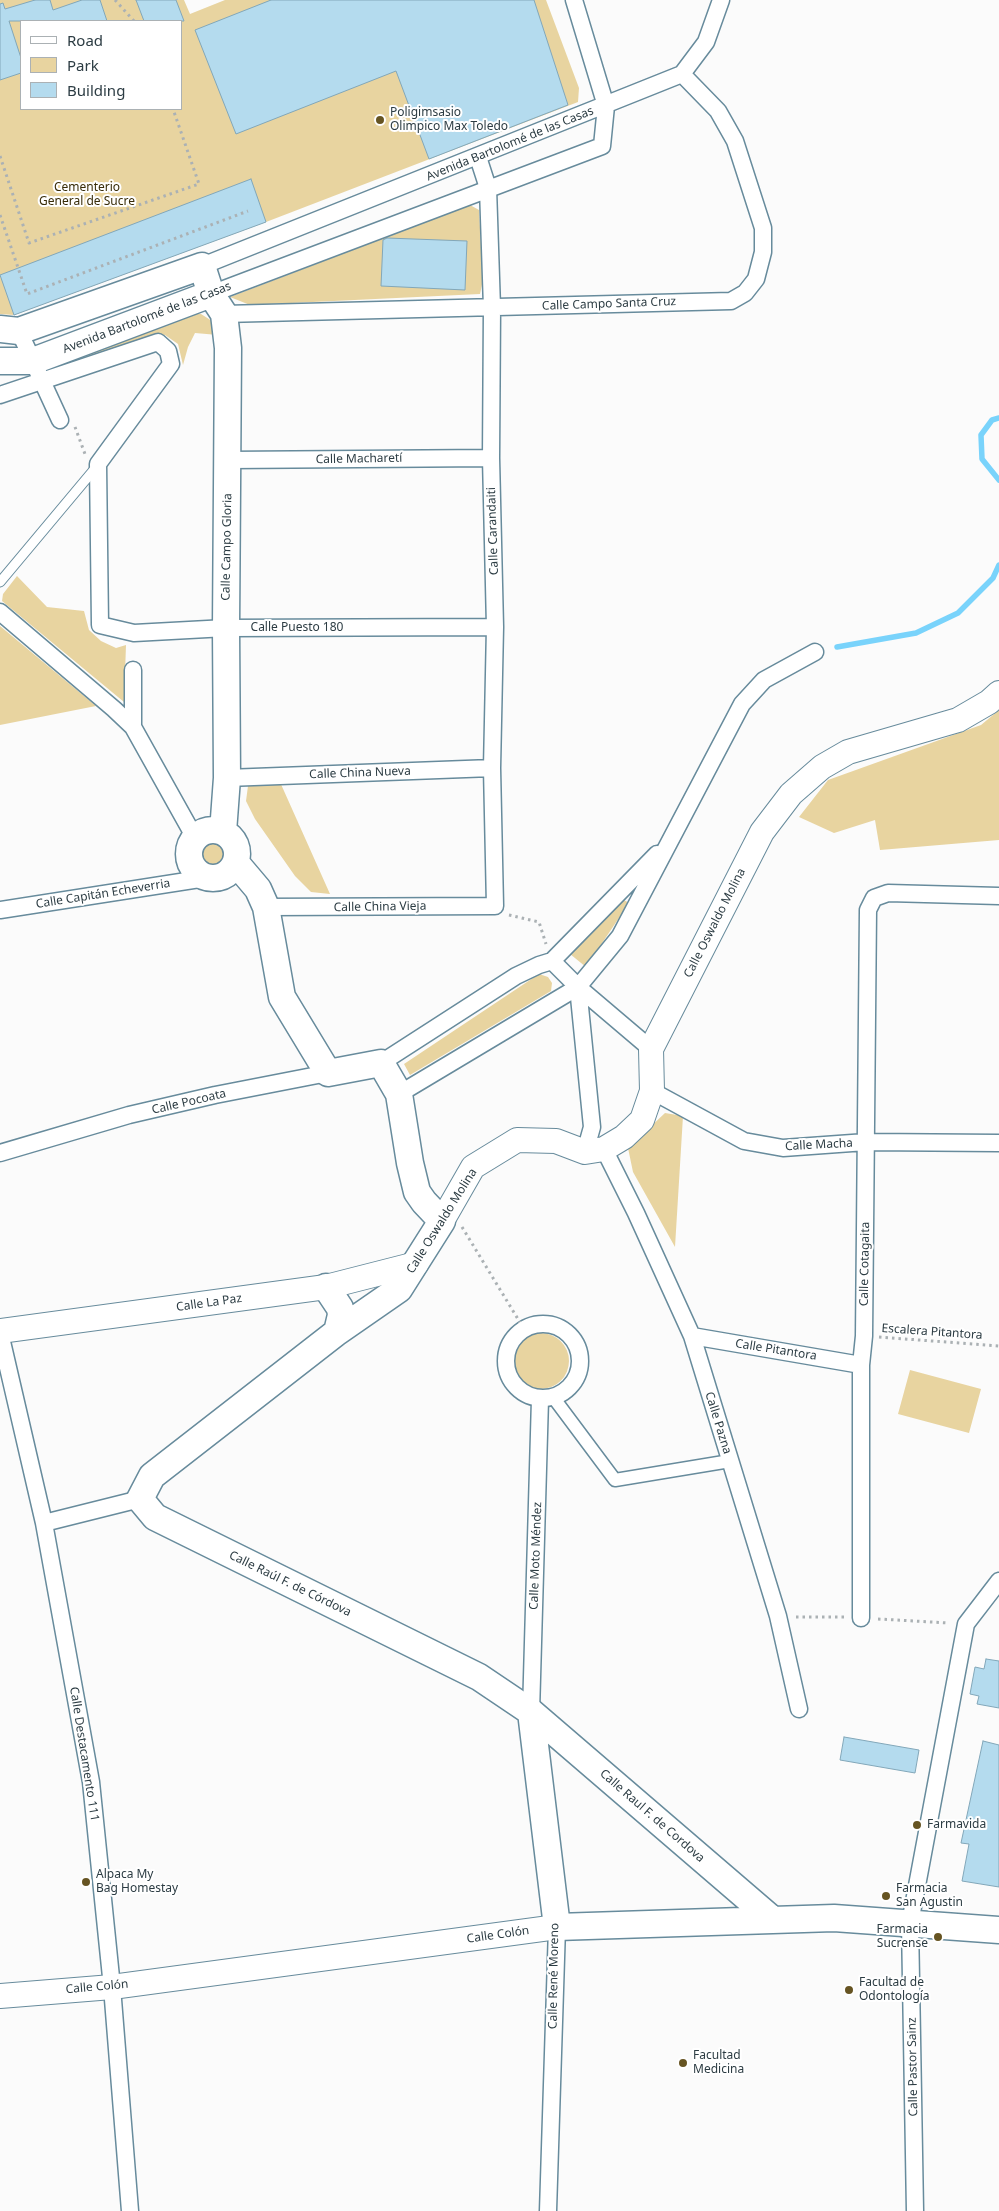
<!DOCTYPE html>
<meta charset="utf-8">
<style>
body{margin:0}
#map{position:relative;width:999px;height:2211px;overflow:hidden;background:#fbfbfb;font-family:"Noto Sans",sans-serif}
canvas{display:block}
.legend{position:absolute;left:20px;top:20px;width:162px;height:90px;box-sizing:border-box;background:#fff;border:1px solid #abb1b4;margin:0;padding:6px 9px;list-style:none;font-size:15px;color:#2c3c43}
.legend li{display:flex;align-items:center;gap:10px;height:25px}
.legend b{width:25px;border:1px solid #abb1b4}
</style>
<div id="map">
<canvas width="999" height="2211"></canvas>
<ul class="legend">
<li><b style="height:6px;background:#fff"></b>Road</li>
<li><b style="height:14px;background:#e8d4a0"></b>Park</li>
<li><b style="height:14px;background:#b4dbee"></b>Building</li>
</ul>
</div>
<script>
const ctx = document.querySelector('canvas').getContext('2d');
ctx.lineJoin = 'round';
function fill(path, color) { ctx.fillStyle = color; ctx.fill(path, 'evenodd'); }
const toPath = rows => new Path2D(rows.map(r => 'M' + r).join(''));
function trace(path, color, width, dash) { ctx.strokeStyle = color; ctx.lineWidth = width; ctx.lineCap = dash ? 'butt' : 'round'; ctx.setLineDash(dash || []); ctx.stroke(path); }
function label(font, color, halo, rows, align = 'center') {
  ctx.font = font + ' "Noto Sans",sans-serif'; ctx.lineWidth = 4; ctx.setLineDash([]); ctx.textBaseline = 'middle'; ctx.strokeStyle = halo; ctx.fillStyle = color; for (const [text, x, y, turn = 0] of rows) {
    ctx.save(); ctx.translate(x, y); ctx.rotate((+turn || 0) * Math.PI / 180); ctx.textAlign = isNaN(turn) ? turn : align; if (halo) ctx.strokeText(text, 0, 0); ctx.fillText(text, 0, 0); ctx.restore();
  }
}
fill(toPath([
 [0,0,184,0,190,14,225,0,546,0,579,88,578,102,266,222,14,315,0,314],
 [21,21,181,21,181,109,21,109],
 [470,205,479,210,483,280,480,294,250,305,230,297],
 [186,314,201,314,212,321,218,335,195,333,188,347,183,365,178,344,165,335,155,334,47,373,45,367],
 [17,576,47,607,84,611,89,630,101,641,116,648,126,645,124,702,2,601,3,594],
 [0,626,96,706,0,725],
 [999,710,999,840,880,850,875,820,834,833,799,817,828,780,981,725],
 [280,782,330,894,311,892,295,876,255,819,246,801,248,786],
 '198 855a15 15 0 1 1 30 0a15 15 0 1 1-30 0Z',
 [624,900,629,903,586,967,570,954],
 [539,974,548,977,552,983,551,991,410,1075,404,1064],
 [665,1113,683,1116,675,1247,633,1172,628,1148],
 '513 1361a28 28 0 1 1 56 0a28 28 0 1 1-56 0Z',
 [910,1370,981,1389,969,1433,898,1414]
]), '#e8d4a0');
trace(toPath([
 [999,418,992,420,981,435,982,459,999,480],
 [837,647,916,633,958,613,993,578,999,565]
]), '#79d3fb', 5.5);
const building = toPath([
 [35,0,50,0,53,10,82,0,100,0,107,21,9,21,21,58,21,73,0,80,0,4,3,3,5,9,35,0],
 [136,0,176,0,184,21,144,21,136,0],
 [271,0,534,0,568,105,429,159,396,71,236,134,195,30,271,0],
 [251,179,266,222,14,315,0,275,251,179],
 [387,238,467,241,465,290,381,286,383,240,387,238],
 [986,1659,999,1661,999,1708,977,1704,979,1696,970,1694,975,1667,984,1669,986,1659],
 [844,1737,919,1750,915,1773,840,1760,844,1737],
 [983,1741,999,1745,999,1887,962,1881,969,1844,961,1843,983,1741]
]);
fill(building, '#b4dbee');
trace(building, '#82a7b9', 1);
const service = toPath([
 [0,582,98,465]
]);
const pedestrian = toPath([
 [553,1397,615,1480,730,1461]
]);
const minor = toPath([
 [202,266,682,74,706,42,721,0],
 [211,294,602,146,606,106,574,0],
 [224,314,731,301,745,293,756,279,763,252,763,228,735,141,718,111,682,74],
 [19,331,60,420],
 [0,395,158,342,168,351,171,364,98,464,100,625,134,633,226,628,495,627],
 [228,460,491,458],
 [0,612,114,709,133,727,195,838],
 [133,727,133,670],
 [227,778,492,768],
 [266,907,495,906,492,768,495,627,491,458,492,308,488,188,478,157],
 [0,910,206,878],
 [552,961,578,987,651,1049],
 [578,987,592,1127,585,1152],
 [381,1063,516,976,539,965,552,961,657,854],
 [652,1091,744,1141,783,1148,866,1142,999,1143],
 [399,1094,578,987,620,936,742,704,764,680,815,652],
 [604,1149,636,1213,692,1336,778,1616,799,1709],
 [0,1153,129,1115,215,1095,328,1073],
 '506 1361a37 37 0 1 1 74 0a37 37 0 1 1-74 0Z',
 [0,1333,44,1523,91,1782,112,1987,130,2211],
 [692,1336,861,1365],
 [44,1523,140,1499],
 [861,1618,861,1365,864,1336,868,910,874,898,888,893,999,896],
 [531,1712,540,1399],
 [548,2211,557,1927],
 [915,2211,910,1923,966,1624,999,1581]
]);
const secondary = toPath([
 [442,1221,473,1167,517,1140,556,1141,585,1152,604,1149,624,1137,642,1120,652,1091,651,1049,762,832,791,794,822,767,848,752,958,720,989,702,999,693],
 [0,1331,326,1287,416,1264],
 [0,1996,112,1987,557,1927]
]);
const primary = toPath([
 [0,329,19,331,202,266,211,294,224,314,228,348,226,628,227,778,223,832],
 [0,361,33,361,211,294],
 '189 854a24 24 0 1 1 48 0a24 24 0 1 1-48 0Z',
 [236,863,258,889,266,907,282,997,328,1073,381,1063,399,1094,410,1163,417,1192,424,1202,442,1221,399,1289,337,1332,152,1476,140,1499,155,1517,479,1677,531,1712,773,1920],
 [326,1287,340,1308,341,1315,337,1332],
 [531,1712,557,1927,834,1918,999,1930]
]);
trace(service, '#678b9c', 11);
trace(pedestrian, '#678b9c', 15);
trace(minor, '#678b9c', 19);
trace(secondary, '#678b9c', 26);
trace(primary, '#678b9c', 29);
trace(toPath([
 [115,0,134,21],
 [0,156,29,243,199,184,173,109],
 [0,215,27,294,248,211],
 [75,427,85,454],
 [509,915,539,922,546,944],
 [462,1227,524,1329],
 [879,1337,999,1346],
 [796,1617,844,1617],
 [878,1619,949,1623]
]), '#abb1b4', 3, [2.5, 4]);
trace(service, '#fff', 9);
trace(pedestrian, '#fff', 12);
trace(minor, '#fff', 16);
trace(secondary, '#fff', 24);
trace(primary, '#fff', 26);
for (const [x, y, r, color] of [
 [380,120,5,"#665422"],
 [917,1825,5,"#665422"],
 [86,1882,5,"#665422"],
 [886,1896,5,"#665422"],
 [938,1937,5,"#665422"],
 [849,1990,5,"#665422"],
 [683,2063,5,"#665422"]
]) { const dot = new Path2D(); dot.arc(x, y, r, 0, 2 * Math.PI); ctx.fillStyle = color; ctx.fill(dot); trace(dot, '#fff', 2); }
label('12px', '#2c3c43', '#fff', [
 ["Poligimsasio",390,113],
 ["Olimpico Max Toledo",390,127],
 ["Farmavida",927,1825],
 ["Alpaca My",96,1875],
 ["Bag Homestay",96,1889],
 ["Farmacia",896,1889],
 ["San Agustin",896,1903],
 ["Farmacia",928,1930,"right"],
 ["Sucrense",928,1944,"right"],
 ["Facultad de",859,1983],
 ["Odontología",859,1997],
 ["Facultad",693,2056],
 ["Medicina",693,2070]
], 'left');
label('12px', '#2c3c43', '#fff', [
 ["Avenida Bartolomé de las Casas",510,144,-22],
 ["Calle Campo Santa Cruz",609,304,-2],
 ["Avenida Bartolomé de las Casas",147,318,-21],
 ["Calle Macharetí",359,459,-1],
 ["Calle Carandaiti",493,531,-92],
 ["Calle Campo Gloria",227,547,-89],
 ["Calle Puesto 180",297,628],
 ["Calle China Nueva",360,773,-2],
 ["Calle Capitán Echeverria",103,894,-9],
 ["Calle China Vieja",380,907,-1],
 ["Calle Oswaldo Molina",715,923,-63],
 ["Calle Pocoata",189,1102,-13],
 ["Calle Macha",819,1145,-3],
 ["Calle Oswaldo Molina",442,1221,-58],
 ["Calle Cotagaita",865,1264,-89],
 ["Calle La Paz",209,1303,-8],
 ["Escalera Pitantora",932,1332,4],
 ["Calle Pitantora",776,1350,9],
 ["Calle Pazna",718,1423,73],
 ["Calle Moto Méndez",536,1556,-88],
 ["Calle Raúl F. de Córdova",290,1584,26],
 ["Calle Destacamento 111",84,1754,81],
 ["Calle Raul F. de Cordova",652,1816,41],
 ["Calle Colón",498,1935,-8],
 ["Calle René Moreno",554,1976,-89],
 ["Calle Colón",97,1987,-5],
 ["Calle Pastor Sainz",913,2067,-91]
]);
label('12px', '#382c08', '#fff', [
 ["Cementerio",87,188],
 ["General de Sucre",87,202]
]);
</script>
